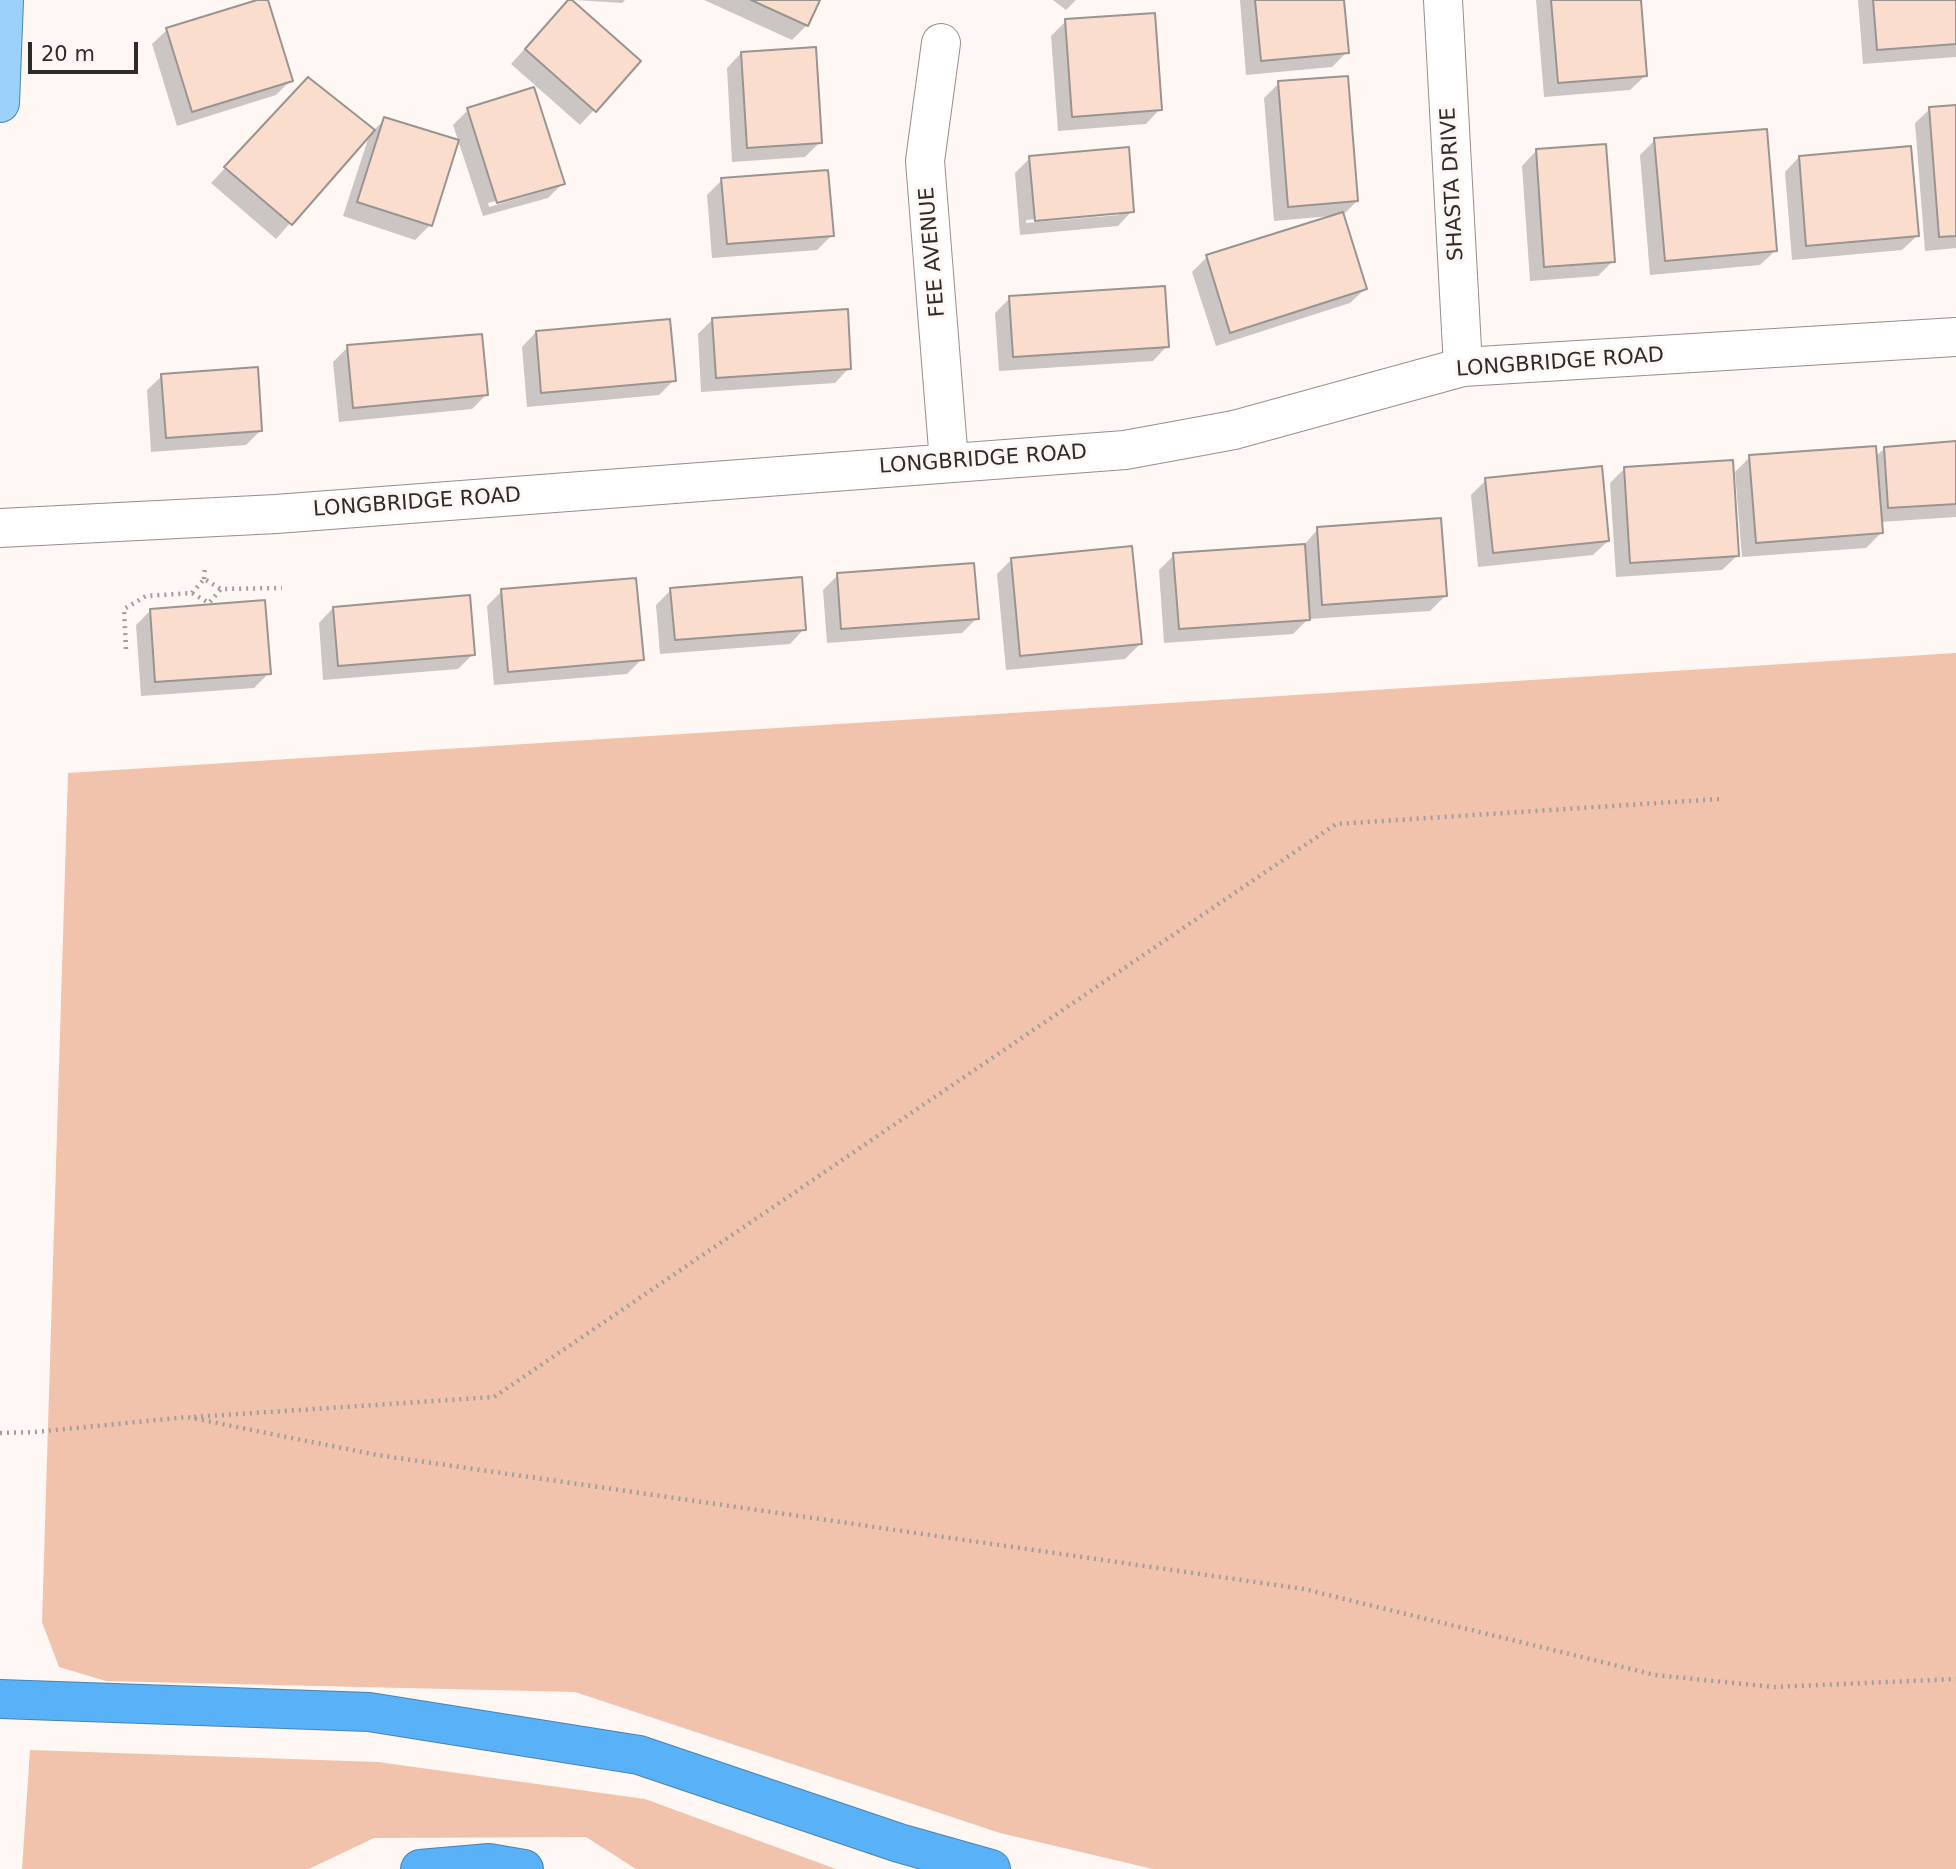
<!DOCTYPE html>
<style>
body{margin:0}
#map{position:relative;width:1956px;height:1869px;overflow:hidden;background:#fef7f4;font-family:"DejaVu Sans",sans-serif}
canvas{display:block}
.scale{position:absolute;left:28px;top:42px;width:110px;height:32px;box-sizing:border-box;border:4px solid #2e2c2a;border-top:0;padding-left:9px;font-size:21px;line-height:24px;white-space:nowrap;color:#2e2c2a;-webkit-text-stroke:5px #fef7f4;paint-order:stroke}
</style>
<div id="map">
<canvas width="1956" height="1869"></canvas>
<div class="scale">20 m</div>
</div>
<script>
const ctx = document.querySelector('canvas').getContext('2d');
ctx.lineJoin = 'round';
function fill(path, color) { ctx.fillStyle = color; ctx.fill(path, 'evenodd'); }
const toPath = rows => new Path2D(rows.map(r => 'M' + r).join(''));
function trace(path, color, width, dash) { ctx.strokeStyle = color; ctx.lineWidth = width; ctx.lineCap = dash ? 'butt' : 'round'; ctx.setLineDash(dash || []); ctx.stroke(path); }
function label(font, color, halo, rows, align = 'center') {
  ctx.font = font + ' "DejaVu Sans",sans-serif'; ctx.lineWidth = 6; ctx.setLineDash([]); ctx.textBaseline = 'middle'; ctx.strokeStyle = halo; ctx.fillStyle = color; for (const [text, x, y, turn = 0] of rows) {
    ctx.save(); ctx.translate(x, y); ctx.rotate((+turn || 0) * Math.PI / 180); ctx.textAlign = isNaN(turn) ? turn : align; if (halo) ctx.strokeText(text, 0, 0); ctx.fillText(text, 0, 0); ctx.restore();
  }
}
fill(toPath([
 [1956,653,1956,1869,1153,1869,1000,1833,575,1692,106,1681,59,1667,42,1622,68,773],
 [30,1750,378,1762,645,1799,836,1869,636,1869,586,1837,374,1838,309,1869,22,1869]
]), '#f1c3ac');
fill(toPath([
 [263,0,266,0,291,80,276,95,177,126,152,44,167,30],
 [575,0,625,0,622,3],
 [704,0,818,0,807,25,792,40],
 [1053,0,1076,0,1066,10],
 [1240,0,1342,0,1347,52,1332,67,1246,75],
 [1536,0,1639,0,1645,76,1630,90,1544,97],
 [1858,0,1956,0,1956,57,1863,64],
 [555,15,639,61,580,125,511,64],
 [1066,21,1160,109,1146,124,1058,131,1051,36],
 [741,53,820,142,805,157,732,162,727,68],
 [1279,83,1357,201,1342,216,1365,289,1350,303,1216,346,1192,272,1207,257,1331,216,1274,221,1264,98],
 [533,89,563,183,548,198,483,216,453,125,468,110],
 [547,187,547,190,489,207,488,203],
 [294,94,373,131,385,119,430,225,415,240,343,216,370,133,276,239,211,183],
 [1956,107,1956,248,1925,251,1915,123,1930,109],
 [1655,140,1775,251,1760,265,1650,275,1640,155],
 [1536,151,1613,261,1598,276,1530,281,1522,166],
 [1799,157,1917,236,1902,250,1792,260,1785,172],
 [1030,158,1132,211,1118,226,1020,235,1015,173],
 [1119,212,1119,215,1026,223,1026,220],
 [722,180,832,235,817,250,712,258,707,195],
 [1010,298,1167,346,1153,361,999,371,995,313],
 [712,320,849,368,835,383,701,392,698,334],
 [536,332,674,380,659,395,527,407,522,347],
 [348,347,486,395,472,409,339,422,333,362],
 [162,376,261,430,246,445,151,452,147,390],
 [1956,443,1956,517,1880,522,1881,533,1866,548,1742,557,1735,472,1750,457,1875,457,1885,448],
 [1625,468,1737,556,1722,570,1616,577,1610,483],
 [1486,480,1608,541,1593,555,1478,567,1471,495],
 [1318,529,1445,596,1430,611,1308,619,1293,634,1164,643,1159,570,1174,555,1303,546],
 [1012,559,1140,644,1125,659,1006,670,997,574],
 [838,575,977,618,962,633,827,643,823,590],
 [671,590,804,629,790,644,660,654,656,605],
 [502,591,642,659,627,674,494,685,487,606],
 [333,608,473,654,458,669,323,680,319,623],
 [151,610,269,673,254,688,141,696,136,625]
]), '#0003');
const building = toPath([
 [257,0,268,0,293,81,192,112,166,28,257,0],
 [568,0,572,0,641,61,596,112,525,49,568,0],
 [751,0,820,0,808,26,751,0],
 [1255,0,1344,0,1349,53,1261,61,1255,0],
 [1551,0,1641,0,1647,76,1558,83,1551,0],
 [1873,0,1956,0,1956,44,1877,50,1873,0],
 [1155,13,1162,110,1072,117,1065,19,1155,13],
 [816,47,822,143,747,148,741,52,816,47],
 [1348,76,1358,201,1288,207,1278,81,1348,76],
 [308,77,375,130,292,225,224,167,308,77],
 [534,87,565,184,497,203,467,108,534,87],
 [1956,105,1956,236,1939,237,1929,107,1956,105],
 [384,117,459,140,432,226,357,202,384,117],
 [1767,129,1777,251,1665,261,1654,138,1767,129],
 [1606,144,1615,262,1544,267,1536,149,1606,144],
 [1911,146,1919,236,1806,246,1799,156,1911,146],
 [1129,147,1134,212,1035,221,1029,156,1129,147],
 [828,170,834,236,727,244,721,178,828,170],
 [1343,212,1367,289,1230,333,1206,255,1343,212],
 [1165,286,1169,347,1013,357,1009,296,1165,286],
 [848,309,851,369,716,378,712,318,848,309],
 [670,319,676,381,541,393,536,331,670,319],
 [482,334,488,395,353,408,347,345,482,334],
 [258,367,262,431,166,438,161,374,258,367],
 [1956,441,1956,504,1888,508,1884,447,1956,441],
 [1876,446,1883,533,1756,543,1749,455,1876,446],
 [1733,460,1739,556,1630,563,1624,467,1733,460],
 [1602,466,1609,541,1493,553,1485,478,1602,466],
 [1441,518,1447,596,1322,605,1317,527,1441,518],
 [1305,544,1310,620,1179,629,1173,553,1305,544],
 [1132,546,1142,644,1020,656,1011,558,1132,546],
 [974,563,979,619,841,629,837,573,974,563],
 [802,577,806,630,675,640,670,588,802,577],
 [636,578,644,660,508,672,501,589,636,578],
 [470,595,475,655,338,666,333,607,470,595],
 [265,600,271,674,155,682,150,609,265,600]
]);
fill(building, '#fbddce');
trace(building, '#9a9491', 2);
const minor = toPath([
 [1443,0,1463,367],
 [941,43,925,161,949,462],
 [0,528,276,514,1125,450,1234,430,1463,367,1956,337]
]);
const primary = toPath([
 [0,103,4,0]
]);
const motorway = toPath([
 [0,1699,369,1712,639,1755,899,1843,991,1869],
 [420,1869,489,1863,524,1869]
]);
trace(minor, '#958f8c', 40);
trace(primary, '#4a83b0', 40);
trace(motorway, '#4a83b0', 40);
trace(toPath([
 [204,579,205,566],
 [192,593,204,579,221,589],
 [126,649,124,609,146,596,192,593,209,603,221,589,282,588],
 [194,1417,494,1397,1336,824,1720,799],
 [0,1433,35,1432,187,1417,377,1455,1304,1589,1655,1675,1774,1687,1956,1679]
]), '#a29e9b', 4.5, [2, 5]);
trace(minor, '#fff', 38);
trace(primary, '#9bd1fb', 38);
trace(motorway, '#59b2f8', 38);
label('21px', '#2e2c2a', '#fef7f4', [
 ["SHASTA DRIVE",1453,184,-93],
 ["FEE AVENUE",933,252,-95],
 ["LONGBRIDGE ROAD",1560,363,-4],
 ["LONGBRIDGE ROAD",983,460,-4],
 ["LONGBRIDGE ROAD",417,503,-4]
]);
</script>
